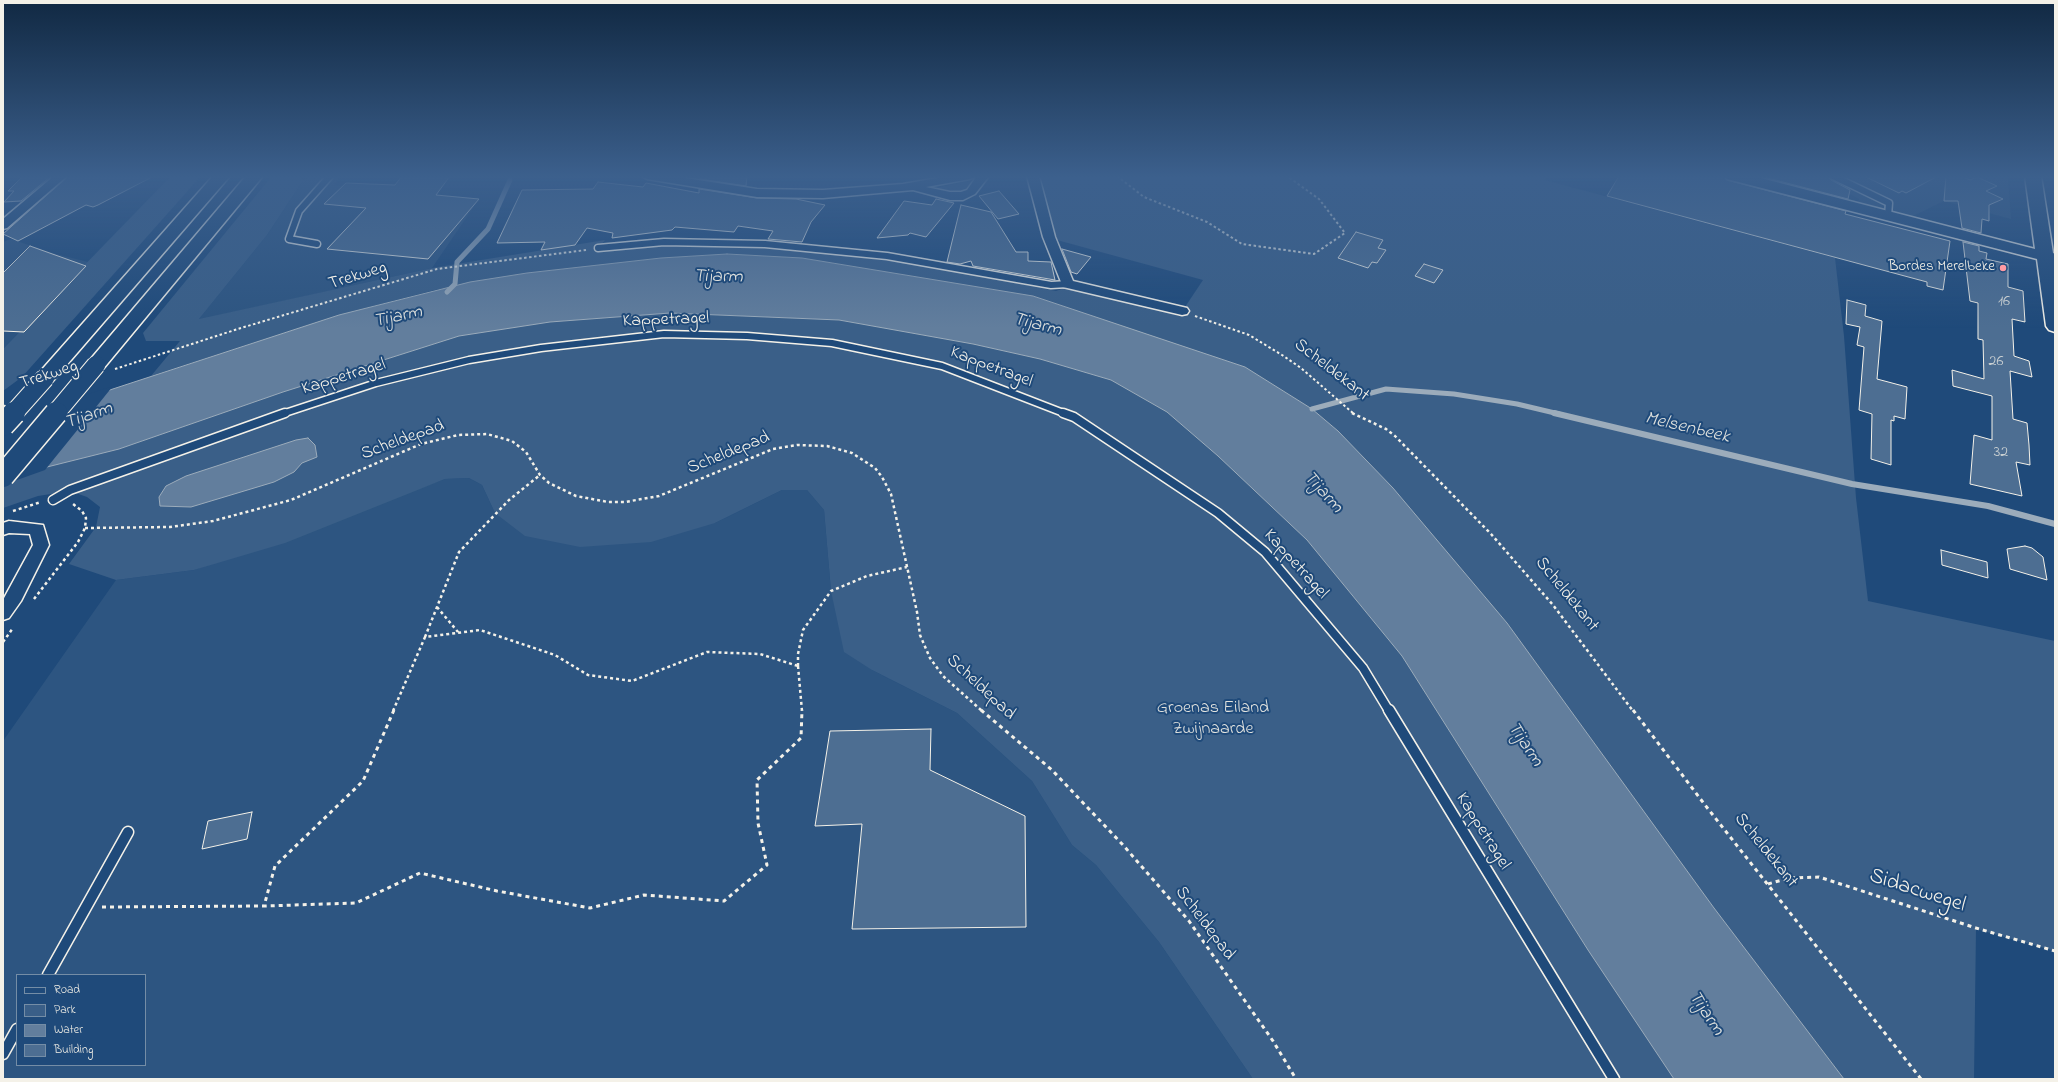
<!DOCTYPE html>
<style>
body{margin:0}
#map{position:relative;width:2058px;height:1082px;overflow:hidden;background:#1f4a7a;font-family:"Indie Flower",sans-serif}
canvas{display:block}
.frame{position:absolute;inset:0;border:4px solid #f4f1e8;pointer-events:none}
.legend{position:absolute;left:16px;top:974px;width:130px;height:92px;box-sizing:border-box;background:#1f4a7a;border:1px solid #748da6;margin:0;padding:5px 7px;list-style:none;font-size:12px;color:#f4f1e8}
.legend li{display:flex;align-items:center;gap:8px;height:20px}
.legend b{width:20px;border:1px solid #748da6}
</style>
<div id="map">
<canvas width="2058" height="1082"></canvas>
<div class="frame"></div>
<ul class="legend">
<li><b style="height:5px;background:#1f4a7a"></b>Road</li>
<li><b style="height:11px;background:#3a5f88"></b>Park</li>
<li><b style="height:11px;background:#627e9d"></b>Water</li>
<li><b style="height:11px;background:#4d6e92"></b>Building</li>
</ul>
</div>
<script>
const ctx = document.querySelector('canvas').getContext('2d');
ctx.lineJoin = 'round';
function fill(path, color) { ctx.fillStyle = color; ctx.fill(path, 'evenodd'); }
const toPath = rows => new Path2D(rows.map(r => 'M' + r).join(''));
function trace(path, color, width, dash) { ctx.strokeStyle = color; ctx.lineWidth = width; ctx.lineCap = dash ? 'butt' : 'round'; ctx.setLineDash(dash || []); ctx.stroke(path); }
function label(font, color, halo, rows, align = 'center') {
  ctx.font = font + ' "Indie Flower",sans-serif'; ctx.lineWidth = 4; ctx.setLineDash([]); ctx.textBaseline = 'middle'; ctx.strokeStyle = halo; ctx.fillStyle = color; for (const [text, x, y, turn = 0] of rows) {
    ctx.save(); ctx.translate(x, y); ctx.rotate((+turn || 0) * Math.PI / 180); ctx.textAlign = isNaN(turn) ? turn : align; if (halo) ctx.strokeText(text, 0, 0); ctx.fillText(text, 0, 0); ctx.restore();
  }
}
fill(toPath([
 [306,176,341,176,334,185,479,199,432,268,198,320,267,235],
 [1816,176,2008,176,2011,219,1944,201,1913,216,1858,202,1859,199],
 [11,239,52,253,88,262,3,349,3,242],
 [469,478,482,485,495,513,715,523,782,490,807,490,824,510,831,591,872,670,957,713,1032,781,1072,845,1096,865,1159,942,1253,1079,3,1079,3,741,116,580,194,570,445,479],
 [17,975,145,975,145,1065,17,1065]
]), '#2d5581');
fill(toPath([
 [171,176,201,176,22,377,3,391,3,349],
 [272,176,297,176,304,179,267,235,199,319,432,268,605,240,598,250,640,246,742,246,786,249,925,265,1056,291,1064,288,1125,300,1179,316,1203,280,1057,240,1041,176,1546,176,1545,180,1835,258,1844,336,1856,498,1868,601,2055,641,2055,951,1976,929,1974,1079,1844,1079,1714,908,1507,623,1393,488,1338,431,1312,409,1245,367,1033,296,802,258,727,254,661,258,527,273,435,290,339,315,151,376,180,341,146,341,143,333],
 [969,181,974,182,969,189,960,192,934,188],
 [670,313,839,320,973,344,1040,359,1111,380,1167,412,1218,456,1307,540,1402,656,1588,950,1674,1079,1253,1079,1159,942,1096,865,1072,845,1032,781,957,713,872,670,844,652,831,591,824,510,807,490,782,490,715,523,651,542,580,547,525,536,495,513,482,485,469,478,445,479,285,543,194,570,116,580,69,564,96,527,100,507,87,497,70,491,38,496,3,508,3,483,39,469,119,449,283,392,459,336,550,322]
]), '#3a5f88');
const water = toPath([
 [727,254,802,258,1033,296,1245,367,1312,409,1338,431,1393,488,1507,623,1714,908,1844,1079,1674,1079,1588,950,1402,656,1307,540,1218,456,1167,412,1111,380,1040,359,973,344,839,320,670,313,550,322,459,336,283,392,119,449,39,469,70,403,339,315,470,282,527,273,661,258,727,254],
 [308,438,315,445,317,457,302,463,294,472,274,482,191,507,160,506,159,497,166,486,186,476,296,440,308,438]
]);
fill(water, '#627e9d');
trace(water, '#9cacbb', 1);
fill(toPath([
 [113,386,45,470,3,485,3,422]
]), '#1f4a7a');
trace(toPath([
 [447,292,455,284,457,262,488,229,510,180],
 [1312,409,1386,389,1454,394,1517,404,1559,414]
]), '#9cacbb', 5);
trace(toPath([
 [1554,413,1852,484,1988,506,2055,524]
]), '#9cacbb', 6);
const building = toPath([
 [23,176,51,176,21,201,4,202,14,191,8,191,23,176],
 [68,176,154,176,98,205,93,207,86,205,18,241,3,234,68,176],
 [402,176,450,176,436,195,479,199,428,259,327,249,366,208,324,204,346,183,395,185,402,176],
 [700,176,747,176,746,186,700,179,700,176],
 [1619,176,1724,176,1727,180,1846,211,1845,214,1950,241,1943,290,1927,286,1927,282,1607,196,1619,176],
 [1760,176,1828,176,1831,180,1850,190,1848,199,1760,176],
 [1864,176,1938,176,1906,193,1902,191,1899,193,1864,176],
 [1946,176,1961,176,1970,180,1977,177,1997,186,1986,191,2003,199,1989,205,1989,221,1982,219,1981,233,1962,228,1958,201,1944,201,1946,176],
 [598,182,643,187,646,183,699,193,699,189,757,198,796,199,825,205,811,222,802,242,768,239,773,231,738,226,734,232,675,227,672,230,612,238,613,233,587,228,575,245,541,250,545,242,497,243,522,190,593,189,598,182],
 [999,191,1019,214,998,219,979,196,999,191],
 [936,199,954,203,926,237,910,233,908,235,877,238,904,201,932,205,936,199],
 [961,205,991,212,1016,252,1028,252,1028,261,1051,262,1055,280,973,266,971,261,960,264,947,262,961,205],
 [1356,232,1383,240,1378,248,1386,250,1377,263,1372,262,1368,268,1338,258,1356,232],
 [1963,242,1979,246,1979,251,1987,253,1986,259,2008,264,2008,287,2023,291,2025,322,2012,319,2014,356,2029,361,2032,377,2010,371,2013,419,2027,423,2029,445,2030,465,2016,462,2022,496,1970,484,1974,435,1992,440,1992,396,1953,386,1952,370,1984,379,1983,340,1978,339,1978,303,1970,301,1963,242],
 [30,246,86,266,24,332,3,331,3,273,30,246],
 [1062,249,1091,257,1077,274,1071,272,1062,249],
 [1424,264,1443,270,1434,283,1415,276,1424,264],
 [1847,300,1866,305,1865,316,1882,321,1877,379,1907,387,1905,419,1894,416,1894,421,1891,420,1891,465,1871,459,1872,414,1859,410,1864,347,1857,345,1860,327,1846,324,1847,300],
 [2025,546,2032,548,2043,557,2047,580,2010,569,2007,549,2025,546],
 [1941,550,1987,562,1988,578,1942,565,1941,550],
 [931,729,930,770,1025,816,1026,927,852,929,862,824,815,826,830,731,931,729],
 [252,812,247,839,202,849,208,821,252,812]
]);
fill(building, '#4d6e92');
trace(building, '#f4f1e8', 1);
const laneFar2 = toPath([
 [1833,176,1889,203,1888,216],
 [317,244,289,239,299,211,330,176],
 [598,248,664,242,765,244,887,256,1051,285,1068,284],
 [282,414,376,383,469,360,541,348,664,334,747,336,832,343,942,366,1066,414]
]);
const laneFar1 = toPath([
 [1063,413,1074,417,1218,513,1265,552,1363,668,1389,711],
 [53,500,70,490,285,413]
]);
const lane = toPath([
 [1389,710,1614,1079],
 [48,975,128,832],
 [3,1054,17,1029]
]);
const street = toPath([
 [54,176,67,176,7,228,3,229,3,219,54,176],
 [641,176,672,176,757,189,823,190,903,184,949,176,976,176,970,179,926,187,950,192,961,192,967,190,977,176,989,176,975,194,963,200,950,200,913,190,823,198,757,197,647,179,641,176],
 [1027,176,1039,176,1055,237,1073,281,1187,308,1189,311,1187,314,1182,315,1063,287,1043,237,1027,176],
 [9,521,43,525,49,545,21,601,9,618,3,620,3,600,33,545,30,534,9,533,3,535,3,523,9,521]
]);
const secondary = toPath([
 [1725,176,1753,176,2035,249,2025,176,2041,176,2053,253,2055,254,2055,332,2049,330,2046,326,2037,259,1727,179,1725,176]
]);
const highway = toPath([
 [213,176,230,176,52,382,45,384,38,382,35,378,38,374,213,176],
 [246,176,263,176,103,369,96,371,89,369,86,365,89,361,246,176]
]);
trace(laneFar2, '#f4f1e8', 9);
trace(laneFar1, '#f4f1e8', 11);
trace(lane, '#f4f1e8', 13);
trace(street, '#f4f1e8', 3);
trace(secondary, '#f4f1e8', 3);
trace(highway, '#f4f1e8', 3);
trace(toPath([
 [1117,176,1144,197,1207,222,1242,244,1314,254,1345,233,1319,199,1287,176],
 [1195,316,1249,335,1282,355,1301,368,1354,414],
 [115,369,241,328,437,269,586,250]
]), '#f4f1e8', 2, [2.5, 2.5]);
trace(toPath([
 [1352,413,1386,429,1395,436,1491,534,1553,605,1633,711],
 [13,511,41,502],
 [85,528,170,527,213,521,291,500,421,444,458,435,487,434,512,441,526,452,540,475,549,483,576,496,608,502,625,502,659,496,773,449,797,445,827,446,852,453,875,468,882,477,891,494,917,612,920,635,930,658,943,676,982,711],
 [34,599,78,542,85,528,86,518,82,511,73,504],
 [437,607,458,632],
 [425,637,459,552,509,500,540,475],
 [3,642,13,628],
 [798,666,802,711],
 [798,666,798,654,803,630,831,591,867,576,907,567],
 [393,711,425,637,480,630,555,655,588,675,632,681,707,652,760,654,798,666]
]), '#f4f1e8', 2.5, [3, 3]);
trace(toPath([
 [394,710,363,781,275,866,264,906,356,903,420,873,497,891,590,908,644,895,724,901,767,865,758,823,757,780,801,738,802,710],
 [981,710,1052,770,1123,845,1189,921,1273,1041,1296,1079],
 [1633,710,1705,805,1921,1079],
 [1768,884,1789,878,1819,877,1976,928,2055,951],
 [102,907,264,906]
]), '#f4f1e8', 3, [4, 4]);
trace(laneFar2, '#1f4a7a', 6);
trace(laneFar1, '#1f4a7a', 8);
trace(lane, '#1f4a7a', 10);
fill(street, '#1f4a7a');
fill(secondary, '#1f4a7a');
fill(highway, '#1f4a7a');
const highwayBridgeFar1 = toPath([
 [13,414,45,378],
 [55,414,96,365]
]);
const highwayBridge = toPath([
 [3,425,14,413],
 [3,476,56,413]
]);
trace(highwayBridgeFar1, '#f4f1e8', 20, []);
trace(highwayBridge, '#f4f1e8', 25, []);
trace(highwayBridgeFar1, '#1f4a7a', 18);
trace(highwayBridge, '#1f4a7a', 22);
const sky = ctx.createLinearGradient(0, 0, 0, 328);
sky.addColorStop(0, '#112943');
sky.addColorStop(0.54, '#3c608d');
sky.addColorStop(1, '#3c608d00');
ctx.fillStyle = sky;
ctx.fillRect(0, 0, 2058, 328);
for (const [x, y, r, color] of [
 [2003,268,4,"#ff9aa2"]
]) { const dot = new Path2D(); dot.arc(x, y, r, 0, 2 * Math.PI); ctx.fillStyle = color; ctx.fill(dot); trace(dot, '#1f4a7a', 1.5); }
label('15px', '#f4f1e8', '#1f4a7a', [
 ["Bordes Merelbeke",1995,268]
], 'right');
label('16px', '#cad0d2', null, [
 ["16",2004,302],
 ["26",1996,362],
 ["32",2001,453]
]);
label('18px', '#f4f1e8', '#1f4a7a', [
 ["Trekweg",358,277,-17],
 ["Kappetragel",666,321,-2],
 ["Kappetragel",991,368,21],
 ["Scheldekant",1331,371,38],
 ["Trekweg",49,376,-18],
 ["Kappetragel",344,378,-17],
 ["Scheldepad",403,441,-20],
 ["Scheldepad",729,454,-22],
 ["Kappetragel",1295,565,48],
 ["Scheldekant",1566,595,51],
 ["Scheldepad",980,688,43],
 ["Kappetragel",1482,832,58],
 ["Scheldekant",1765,851,51],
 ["Scheldepad",1204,924,53]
]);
label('18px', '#e1e2de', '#1f4a7a', [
 ["Groenas Eiland",1213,709],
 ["Zwijnaarde",1213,730]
]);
label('italic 19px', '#dee0dd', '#1f4a7a', [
 ["Tijarm",718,278,1],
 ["Tijarm",398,318,-12],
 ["Tijarm",1037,326,14],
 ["Tijarm",89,417,-19],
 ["Melsenbeek",1687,429,13],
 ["Tijarm",1322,493,48],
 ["Tijarm",1524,745,56],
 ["Tijarm",1705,1014,56]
]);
label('22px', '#f4f1e8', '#1f4a7a', [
 ["Sidacwegel",1917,892,18]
]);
</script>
